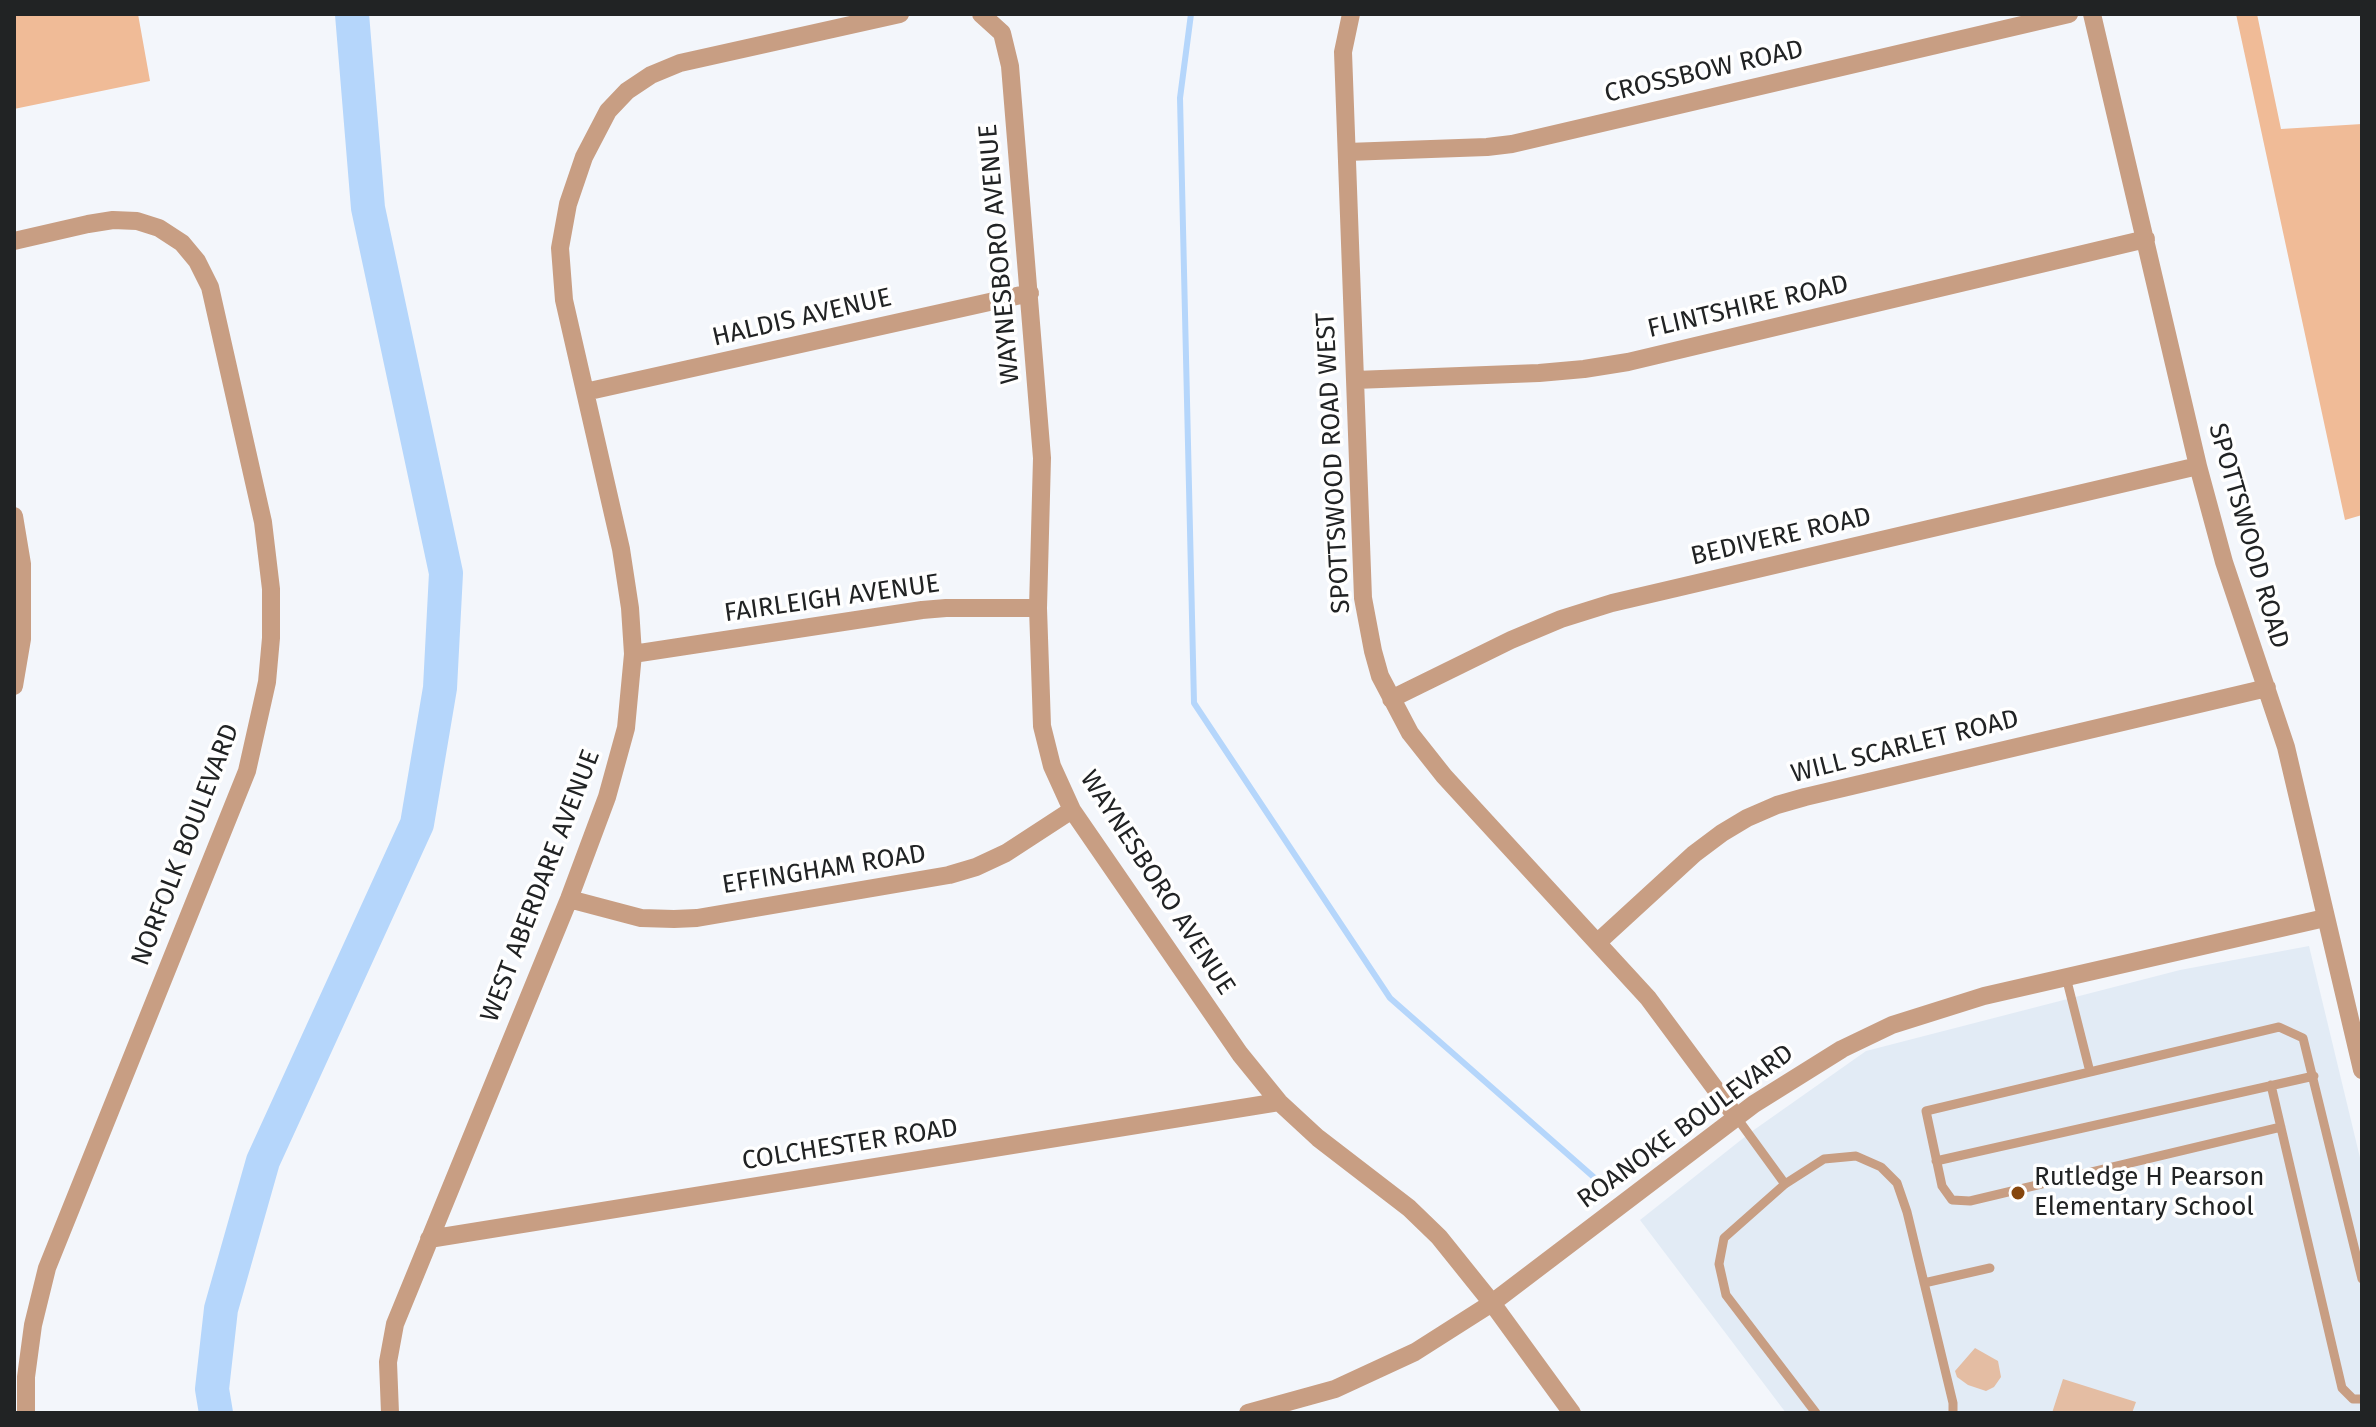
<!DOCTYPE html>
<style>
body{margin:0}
#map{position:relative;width:2376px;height:1427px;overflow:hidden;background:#f3f6fb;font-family:"Fira Sans",sans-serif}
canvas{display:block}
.frame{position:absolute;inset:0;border:16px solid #212324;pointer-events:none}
</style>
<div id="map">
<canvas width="2376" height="1427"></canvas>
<div class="frame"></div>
</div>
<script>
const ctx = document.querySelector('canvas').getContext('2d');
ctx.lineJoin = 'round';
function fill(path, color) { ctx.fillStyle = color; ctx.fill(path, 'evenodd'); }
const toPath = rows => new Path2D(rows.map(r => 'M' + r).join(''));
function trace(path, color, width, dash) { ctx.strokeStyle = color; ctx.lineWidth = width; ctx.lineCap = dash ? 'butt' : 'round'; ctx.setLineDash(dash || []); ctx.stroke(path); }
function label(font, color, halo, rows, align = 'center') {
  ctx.font = font + ' "Fira Sans",sans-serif'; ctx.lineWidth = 7; ctx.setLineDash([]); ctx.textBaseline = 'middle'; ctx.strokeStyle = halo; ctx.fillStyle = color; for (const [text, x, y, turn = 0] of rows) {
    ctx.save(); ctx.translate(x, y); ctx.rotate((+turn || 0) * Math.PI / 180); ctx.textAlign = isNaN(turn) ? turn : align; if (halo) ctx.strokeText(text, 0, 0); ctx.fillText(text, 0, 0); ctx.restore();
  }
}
fill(toPath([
 [2309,946,2362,1166,2362,1413,1786,1413,1640,1220,1751,1132,1866,1051,2180,970]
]), '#e2ebf5');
fill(toPath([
 [1975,1348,1998,1361,2001,1377,1994,1387,1986,1391,1968,1385,1957,1377,1955,1371],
 [2063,1379,2136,1402,2132,1413,2052,1413]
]), '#e4bda3');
fill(toPath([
 [14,14,138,14,150,81,14,109],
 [2236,14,2257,14,2281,129,2362,124,2362,515,2345,520]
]), '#f0bb97');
trace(toPath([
 [1191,14,1180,98,1194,703,1390,998,1597,1180]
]), '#b5d6fb', 6);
trace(toPath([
 [216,1413,212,1389,221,1309,263,1161,417,824,440,688,446,573,368,208,352,14]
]), '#b5d6fb', 34);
trace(toPath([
 [2066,977,2090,1072],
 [2271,1085,2342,1388,2353,1399,2362,1399],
 [1737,1118,1785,1184],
 [2281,1127,1970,1201,1952,1200,1942,1186,1926,1111,2279,1027,2303,1038,2362,1279],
 [1936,1161,2314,1076],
 [1924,1283,1990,1268],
 [1816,1413,1726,1295,1719,1264,1724,1238,1785,1184,1824,1159,1856,1156,1881,1167,1897,1183,1907,1212,1953,1403,1953,1413]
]), '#c89e83', 9);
trace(toPath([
 [981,14,1002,33,1010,66,1042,458,1038,608,1042,726,1052,766,1072,810,1240,1054,1279,1102,1318,1138,1409,1208,1439,1237,1492,1303,1572,1413],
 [1351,14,1343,52,1363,598,1373,651,1380,676,1410,733,1444,776,1648,998,1737,1118],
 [2092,14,2198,466,2224,562,2286,747,2362,1070],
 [1347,152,1487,147,1512,144,2069,14],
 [14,241,88,224,113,220,137,221,159,228,182,243,197,261,210,287,263,522,271,589,271,638,267,682,247,771,47,1268,33,1325,26,1377,26,1413],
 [1355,380,1539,373,1584,369,1628,362,2146,239],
 [585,392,1030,293],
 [14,516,22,564,22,639,14,686],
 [633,654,922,610,946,608,1038,608],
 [1391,699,1511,640,1561,619,1612,603,2198,466],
 [569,899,641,918,674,919,697,918,949,875,976,867,1006,853,1072,810],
 [1598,942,1694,854,1722,833,1747,818,1777,805,1805,797,2267,688],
 [429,1239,1279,1102],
 [390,1413,388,1362,395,1324,569,899,607,797,626,728,633,654,630,608,621,549,564,300,560,248,568,204,584,157,608,111,627,91,651,75,680,63,900,14],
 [1248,1413,1335,1389,1415,1352,1492,1303,1754,1104,1842,1049,1892,1025,1984,996,2325,918]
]), '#c89e83', 18);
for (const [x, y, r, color] of [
 [2018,1193,8,"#86460d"]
]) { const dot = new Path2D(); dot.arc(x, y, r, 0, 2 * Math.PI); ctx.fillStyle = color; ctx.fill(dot); trace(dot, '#fff', 3); }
label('26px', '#212324', '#fff', [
 ["CROSSBOW ROAD",1704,72,-13],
 ["WAYNESBORO AVENUE",1000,254,-95],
 ["FLINTSHIRE ROAD",1748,307,-13],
 ["HALDIS AVENUE",802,318,-13],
 ["SPOTTSWOOD ROAD WEST",1334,463,-93],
 ["SPOTTSWOOD ROAD",2248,536,74],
 ["BEDIVERE ROAD",1781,537,-13],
 ["FAIRLEIGH AVENUE",832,599,-8],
 ["WILL SCARLET ROAD",1905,747,-14],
 ["NORFOLK BOULEVARD",186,845,-69],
 ["EFFINGHAM ROAD",824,870,-9],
 ["WAYNESBORO AVENUE",1157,883,57],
 ["WEST ABERDARE AVENUE",541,886,-69],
 ["ROANOKE BOULEVARD",1686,1127,-36],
 ["COLCHESTER ROAD",850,1145,-9]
]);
label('26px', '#212324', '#fff', [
 ["Rutledge H Pearson",2034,1178],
 ["Elementary School",2034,1208]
], 'left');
</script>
